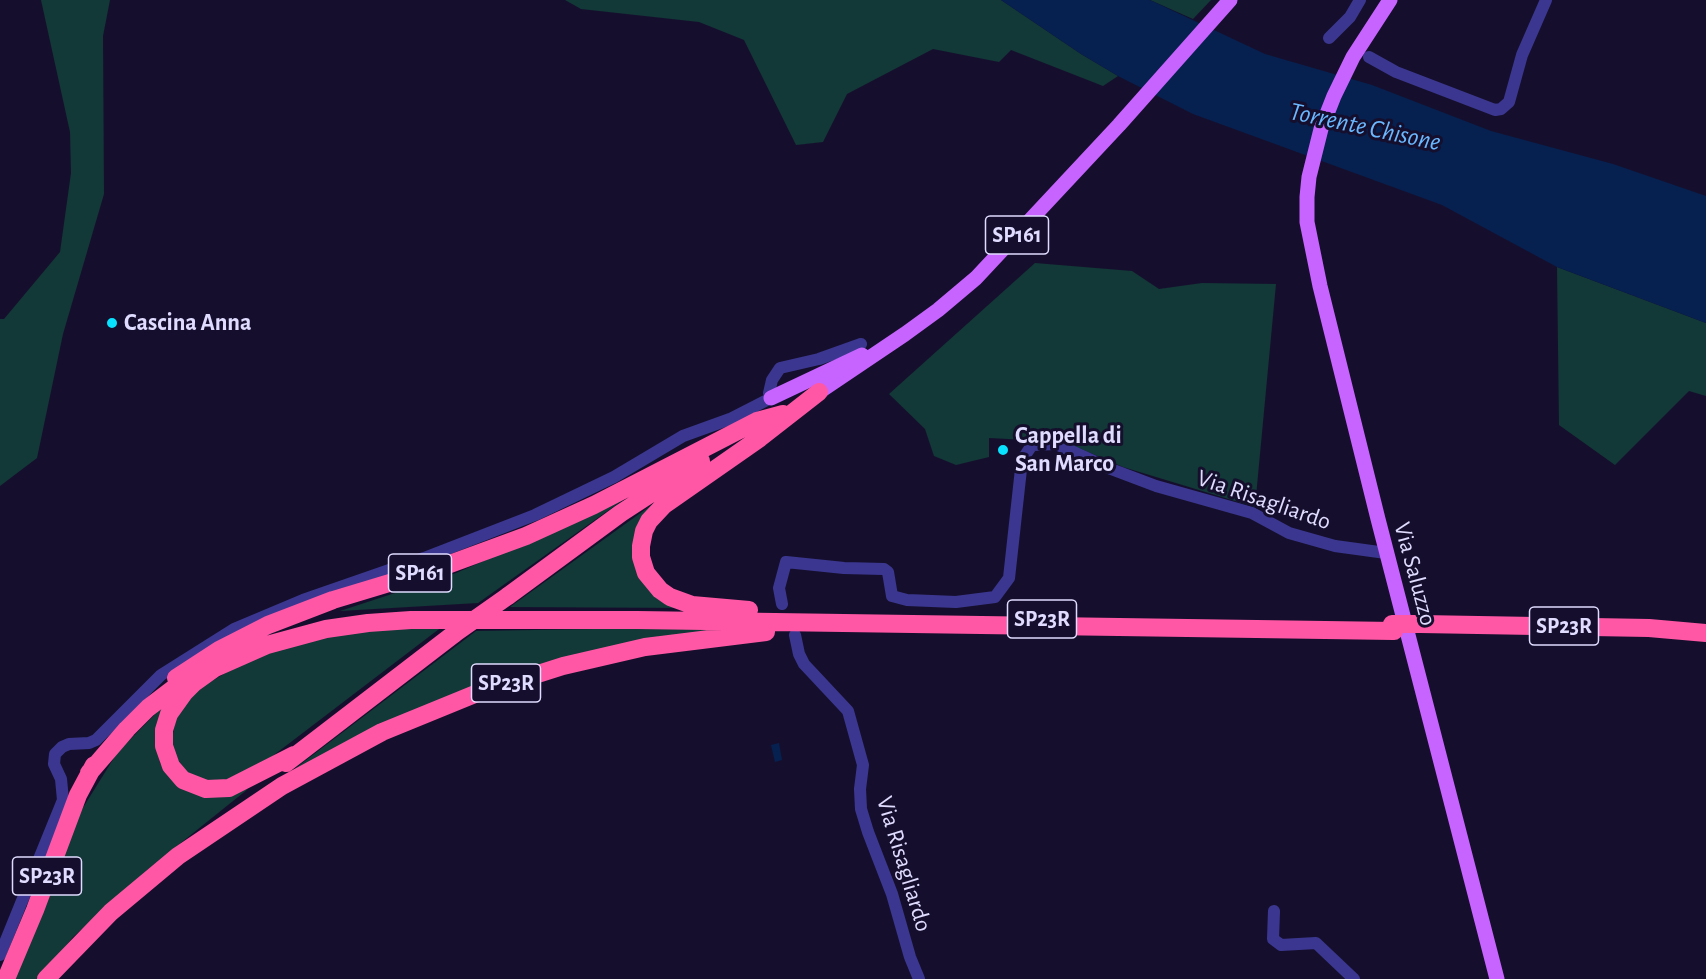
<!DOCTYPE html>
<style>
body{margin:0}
canvas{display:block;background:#150f2d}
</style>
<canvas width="1706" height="979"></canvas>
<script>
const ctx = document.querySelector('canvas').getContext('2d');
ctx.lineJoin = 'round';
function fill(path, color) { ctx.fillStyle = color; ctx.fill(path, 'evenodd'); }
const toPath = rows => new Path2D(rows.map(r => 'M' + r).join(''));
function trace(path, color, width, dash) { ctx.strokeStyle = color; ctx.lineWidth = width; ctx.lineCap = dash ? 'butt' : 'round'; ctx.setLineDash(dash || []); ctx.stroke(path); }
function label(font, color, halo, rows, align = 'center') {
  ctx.font = font + ' "Alegreya Sans",sans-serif'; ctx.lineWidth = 6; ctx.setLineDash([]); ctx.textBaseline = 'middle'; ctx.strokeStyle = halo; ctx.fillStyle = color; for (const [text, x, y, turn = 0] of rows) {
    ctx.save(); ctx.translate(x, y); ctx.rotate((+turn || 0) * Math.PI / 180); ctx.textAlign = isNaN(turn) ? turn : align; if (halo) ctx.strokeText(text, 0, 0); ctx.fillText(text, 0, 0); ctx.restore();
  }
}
fill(toPath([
 [41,0,110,0,103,36,104,194,63,334,37,458,0,486,0,319,4,319,60,252,71,173,70,132],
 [565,0,1001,0,1081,54,1118,76,1103,86,1011,50,999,62,933,49,847,94,823,142,796,145,744,40,699,22,581,9],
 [1150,0,1211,0,1193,19],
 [1035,263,1132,271,1159,289,1202,283,1276,284,1255,507,1123,467,1065,442,989,438,989,457,956,465,934,456,925,429,889,394],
 [1557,267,1706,323,1706,396,1689,391,1615,465,1559,425],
 [637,490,478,603,340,611,456,573,537,538],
 [671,491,647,514,632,549,640,579,687,608,510,607],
 [443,626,266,761,216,784,190,776,170,749,176,718,193,692,267,649,355,630],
 [592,629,728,629,540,665,272,786,476,631],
 [171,698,156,730,160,763,178,787,211,797,248,789,147,870,73,937,39,979,11,979,76,819,117,753]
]), '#123837');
fill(toPath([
 [1001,0,1150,0,1265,54,1372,85,1491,131,1613,164,1706,196,1706,323,1557,267,1442,205,1193,114,1118,76,1081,54],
 [779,743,782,760,775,762,771,745]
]), '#06204f');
trace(toPath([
 [1329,38,1350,17,1360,0],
 [1369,57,1396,72,1495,110,1501,109,1509,102,1522,55,1546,0],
 [782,604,779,588,786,562,844,568,884,569,888,572,892,596,907,600,956,602,995,597,1009,578,1022,460,1032,445,1056,444,1111,469,1156,486,1252,513,1289,533,1335,546,1386,553],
 [795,635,799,654,804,664,848,711,863,765,860,789,861,809,868,832,892,894,910,957,919,979],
 [1274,911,1273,939,1281,945,1316,943,1354,979],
 [0,955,63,800,61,779,54,764,55,754,62,747,69,744,89,743,96,740,161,675,234,629,303,600,424,558,535,515,614,477,683,436,730,419,771,398,769,393,772,380,780,368,819,359,861,344]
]), '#3b3790', 12);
trace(toPath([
 [1390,0,1353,57,1334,96,1321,129,1309,177,1307,197,1307,222,1320,286,1378,519,1497,979],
 [771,398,862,355],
 [810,398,905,334,938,310,976,278,1119,125,1230,0]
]), '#c763ff', 15);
trace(toPath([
 [508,596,621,513,701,461],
 [749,610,692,605,670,597,660,590,646,573,641,557,641,546,644,531,649,521,664,505,760,438,819,392],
 [1421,624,1649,628,1706,633],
 [176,678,219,650,268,625,333,600,439,568,526,536,594,505,757,421,783,414],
 [294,755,229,788,206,789,183,780,171,766,164,746,164,730,169,714,184,693,194,683,215,668,267,645,326,629,368,623,411,620,637,620,1394,631],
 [286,763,454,634],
 [89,773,127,729,148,708,190,676],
 [6,979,35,910,78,795,94,765],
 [46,979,111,912,178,856,282,786,382,732,475,694,563,666,645,647,766,632]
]), '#ff57a5', 18);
trace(toPath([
 [1392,624,1421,624],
 [454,634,508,596]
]), '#ff57a5', 18);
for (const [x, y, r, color] of [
 [112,323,6,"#08e2ff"],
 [1003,450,6,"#08e2ff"]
]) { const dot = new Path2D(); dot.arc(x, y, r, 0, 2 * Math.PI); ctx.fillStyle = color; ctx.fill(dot); trace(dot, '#150f2d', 2); }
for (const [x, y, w] of [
 [1017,235,63],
 [420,573,63],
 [1042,619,69],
 [1564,626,69],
 [506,683,69],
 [47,876,69]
]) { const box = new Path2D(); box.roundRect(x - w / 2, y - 19, w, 38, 4.5); ctx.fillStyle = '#150f2d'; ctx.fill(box); trace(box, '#e0dcff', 1.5); }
label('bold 22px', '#e0dcff', null, [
 ["SP161",1017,235],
 ["SP161",420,573],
 ["SP23R",1042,619],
 ["SP23R",1564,626],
 ["SP23R",506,683],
 ["SP23R",47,876]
]);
label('bold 24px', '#e0dcff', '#150f2d', [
 ["Cascina Anna",124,323],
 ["Cappella di",1015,436],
 ["San Marco",1015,464]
], 'left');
label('24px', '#e0dcff', '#150f2d', [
 ["Via Risagliardo",1264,500,19],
 ["Via Saluzzo",1415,574,75],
 ["Via Risagliardo",904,864,73]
]);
label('italic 26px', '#6ab8ff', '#150f2d', [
 ["Torrente Chisone",1365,127,12]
]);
</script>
